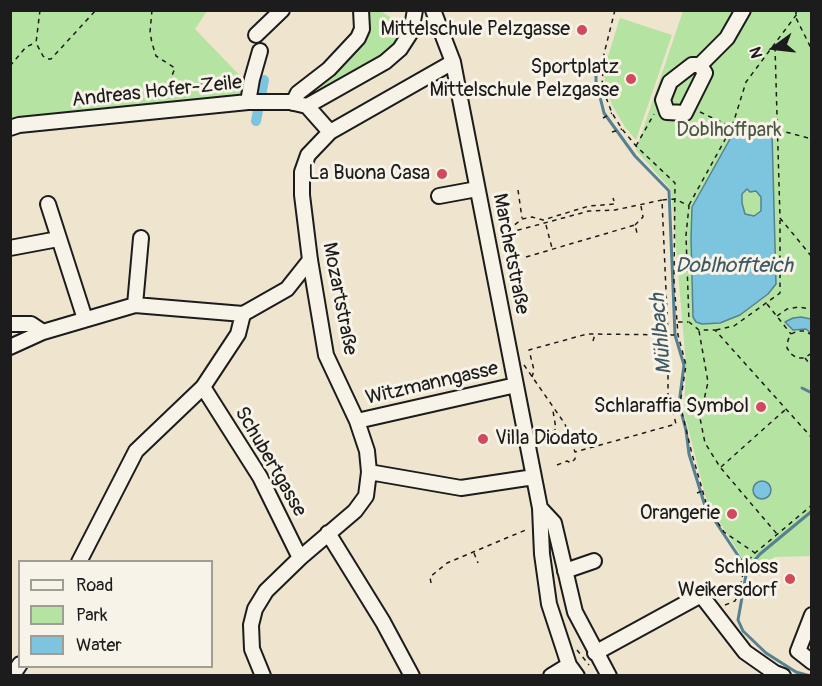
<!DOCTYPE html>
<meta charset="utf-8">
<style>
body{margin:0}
#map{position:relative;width:822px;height:686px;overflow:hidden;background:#efe4ce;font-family:Pangolin,sans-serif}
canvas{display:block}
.frame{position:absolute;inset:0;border:12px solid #1c1c1c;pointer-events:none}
.legend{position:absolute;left:18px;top:560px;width:195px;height:108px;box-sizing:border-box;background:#f7f3e8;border:2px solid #9f9d96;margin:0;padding:8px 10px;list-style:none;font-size:18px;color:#1c1c1c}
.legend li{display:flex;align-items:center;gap:12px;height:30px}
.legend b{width:30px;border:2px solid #9f9d96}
.north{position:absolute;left:744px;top:18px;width:60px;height:60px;-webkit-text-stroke:4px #f7f3e8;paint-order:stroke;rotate:255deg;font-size:16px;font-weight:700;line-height:24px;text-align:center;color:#1c1c1c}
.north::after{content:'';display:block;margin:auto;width:21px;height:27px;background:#1c1c1c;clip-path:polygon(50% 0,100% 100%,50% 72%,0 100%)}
</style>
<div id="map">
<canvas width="822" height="686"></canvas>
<div class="frame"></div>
<ul class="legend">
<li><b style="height:8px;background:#f7f3e8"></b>Road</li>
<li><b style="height:16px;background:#b5e3a1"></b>Park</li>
<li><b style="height:16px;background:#7dc4de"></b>Water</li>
</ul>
<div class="north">N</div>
</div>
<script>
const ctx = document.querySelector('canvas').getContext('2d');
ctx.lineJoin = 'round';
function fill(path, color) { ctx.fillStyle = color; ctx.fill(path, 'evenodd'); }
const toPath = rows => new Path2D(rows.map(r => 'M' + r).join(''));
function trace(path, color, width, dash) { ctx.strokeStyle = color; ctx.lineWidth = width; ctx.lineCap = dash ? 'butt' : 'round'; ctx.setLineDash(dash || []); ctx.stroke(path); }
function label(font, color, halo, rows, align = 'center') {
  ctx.font = font + ' Pangolin,sans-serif'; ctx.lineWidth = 6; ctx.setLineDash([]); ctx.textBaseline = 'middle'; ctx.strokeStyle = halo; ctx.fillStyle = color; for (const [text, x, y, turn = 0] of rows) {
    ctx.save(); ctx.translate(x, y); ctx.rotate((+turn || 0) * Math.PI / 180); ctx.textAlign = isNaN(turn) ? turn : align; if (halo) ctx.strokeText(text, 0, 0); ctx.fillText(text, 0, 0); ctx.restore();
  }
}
fill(toPath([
 [11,11,207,11,195,29,247,83,246,98,11,121],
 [364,11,381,11,403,26,400,37,385,54,328,89,286,92,338,52,345,59],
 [683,11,811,11,811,556,774,557,759,576,744,561,707,502,684,412,686,365,671,190,636,150],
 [620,18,672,35,636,140,625,127,613,107,605,88,604,69]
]), '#b5e3a1');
const water = toPath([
 [735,130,772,132,776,284,768,294,740,315,720,323,702,324,696,322,693,317,691,238,692,207,735,130],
 [747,189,750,192,756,191,761,197,761,211,754,216,745,214,742,203,742,194,747,189],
 [801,317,811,319,811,333,806,329,793,330,785,322,793,318,801,317],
 '753 490a9 9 0 1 1 18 0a9 9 0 1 1-18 0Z'
]);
fill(water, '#7dc4de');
trace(water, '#568190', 1.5);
trace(toPath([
 [596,66,596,81,604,113,635,156,669,191,675,335,684,365,679,404,686,430,689,454,705,506,747,569,738,620,743,631,766,653,796,672,810,676],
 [802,388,812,393],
 [747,569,760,554,812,511]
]), '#568190', 3);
trace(toPath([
 [256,121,264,80]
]), '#7dc4de', 10);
const minor = toPath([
 [433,10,453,62,457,83,540,508,542,554,549,604,569,665,577,676],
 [256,35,282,10],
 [700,65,705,73,685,113,667,112,663,100,670,82,692,65,700,65,727,38,743,10],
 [248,102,252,79,260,51],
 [293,103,298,93,329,69,358,38,362,29,361,10],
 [307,106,385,62,400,49,411,32,415,10],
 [10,128,19,125,248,102,290,102,307,106,330,132],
 [439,196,477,189],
 [48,204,85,319],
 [10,248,58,239],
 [135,305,141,238],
 [10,324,31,324,43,332],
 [10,347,43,332,135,305,243,314,287,289,310,260],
 [203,387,260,477,300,558],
 [357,421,516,385],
 [369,472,461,488,534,477],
 [540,508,554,523,575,612,609,676],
 [328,533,383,622,412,676],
 [79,562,136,451,203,387,238,334,243,314],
 [565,571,594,561],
 [812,615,798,651,812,662],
 [595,653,701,595,745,652,775,673,783,676],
 [12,676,20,664],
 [263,676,252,649,251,625,255,609,266,591,300,558,355,511,366,496,369,472,367,451,357,421,326,355,310,260,302,195,302,172,308,155,330,132,453,62],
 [551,676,569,665]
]);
trace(minor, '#1c1c1c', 18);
trace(toPath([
 [40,10,36,43,43,56,47,59,51,59,96,10],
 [152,10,150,32,152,43,156,56,175,68,171,78,179,82,215,86,228,85,237,80,240,81],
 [615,10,604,54,602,87,612,113,622,129,636,146,675,183,674,281,678,335,686,365,680,404,692,454,707,506,724,532,755,553],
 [797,10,795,16,812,50],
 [775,47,780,218,812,257],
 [10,66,26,47,35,43],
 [591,73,601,74],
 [589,86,601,87],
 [700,112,732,127,778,130,812,139],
 [603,118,612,113],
 [612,132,622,129],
 [636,146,654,114],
 [518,190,522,218],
 [689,205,732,127,746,82,800,10],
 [546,225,552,248],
 [635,225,643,217,641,206],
 [499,232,508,230,522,219,532,217,543,220,589,206,615,204,613,198],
 [500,235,589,211,615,210,662,200],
 [526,257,635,225,637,233],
 [767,304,791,334],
 [777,316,787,309,798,307,812,309],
 [678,322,688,322],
 [716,330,734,326,780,293,780,220],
 [699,331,708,382,700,418,705,443,720,467,777,534],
 [812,335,805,331,798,331,791,334,788,340,787,348,791,354,797,358,804,358,812,353],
 [593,341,595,334],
 [805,358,812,367],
 [524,365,565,424,575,452,676,424,668,394,668,336,662,200,675,199,689,206,686,235,689,322,699,330,715,330,812,438],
 [532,377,534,370,529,350,587,334,678,335],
 [552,432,556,429,553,411,556,410],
 [557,465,567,461,571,463,575,459,575,454],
 [721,467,786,409],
 [697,493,702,491],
 [474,553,478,563],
 [431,583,430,577,447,563,528,529],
 [725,605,735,601,739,593,744,569,747,562,755,553,812,505],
 [577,650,589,665]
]), '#1c1c1c', 1.5, [4.5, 4.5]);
trace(minor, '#f7f3e8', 14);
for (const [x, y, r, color] of [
 [582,30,6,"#d1495b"],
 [631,79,6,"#d1495b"],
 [442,174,6,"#d1495b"],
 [761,407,6,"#d1495b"],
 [483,439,6,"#d1495b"],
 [732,514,6,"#d1495b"],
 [790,579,6,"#d1495b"]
]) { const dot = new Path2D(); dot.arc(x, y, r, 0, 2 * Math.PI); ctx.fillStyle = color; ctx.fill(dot); trace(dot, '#f7f3e8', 2); }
label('20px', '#1c1c1c', '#f7f3e8', [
 ["Mittelschule Pelzgasse",570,30],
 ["Sportplatz",619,68],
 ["Mittelschule Pelzgasse",619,91],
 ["La Buona Casa",430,174],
 ["Schlaraffia Symbol",749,407],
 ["Villa Diodato",495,439,"left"],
 ["Orangerie",720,514],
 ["Schloss",778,568],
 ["Weikersdorf",778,591]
], 'right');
label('20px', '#1c1c1c', '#f7f3e8', [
 ["Andreas Hofer-Zeile",157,92,-6],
 ["Marchetstraße",510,254,79],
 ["Mozartstraße",339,299,79],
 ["Witzmanngasse",432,384,-13],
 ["Schubertgasse",270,462,60]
]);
label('20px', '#4a5844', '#f7f3e8', [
 ["Doblhoffpark",729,131]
]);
label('italic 21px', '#3e5760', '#f7f3e8', [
 ["Doblhoffteich",734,267],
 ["Mühlbach",662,334,-95]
]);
</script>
